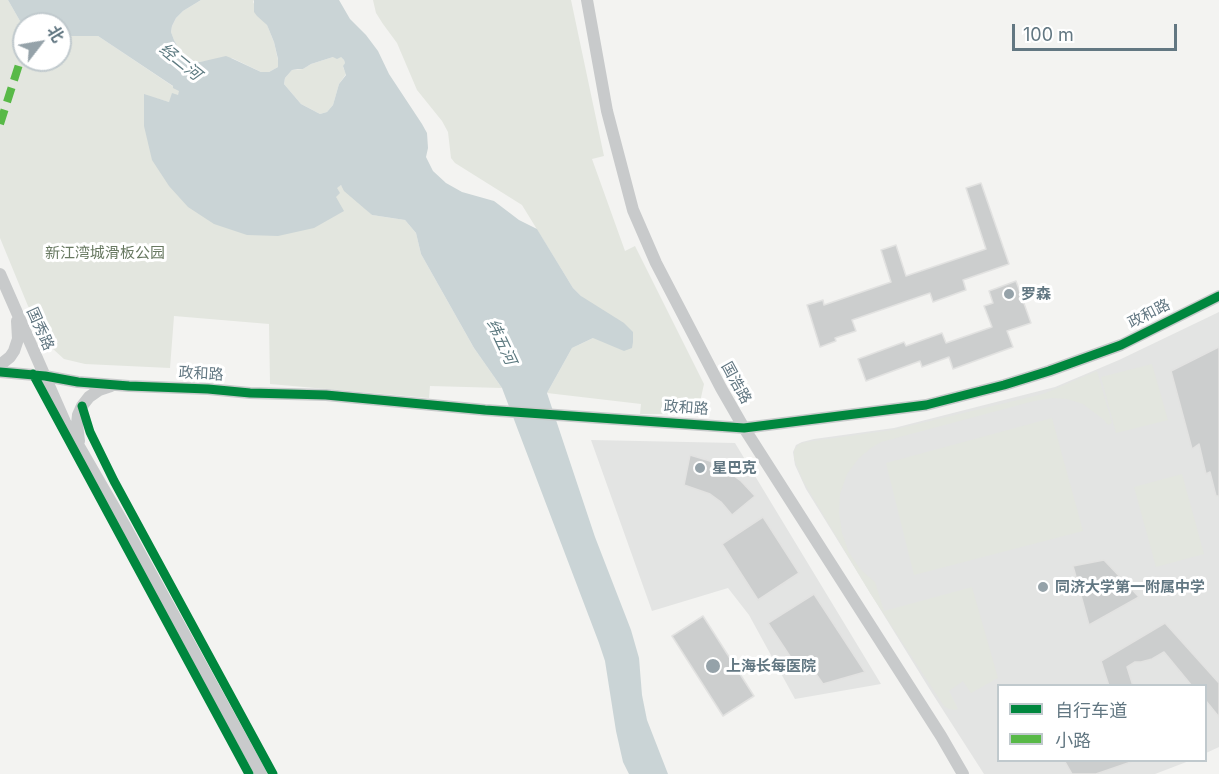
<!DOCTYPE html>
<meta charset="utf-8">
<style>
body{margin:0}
#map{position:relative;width:1219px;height:774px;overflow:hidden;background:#f3f3f1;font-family:Inter,"Noto Sans SC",sans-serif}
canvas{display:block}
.legend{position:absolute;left:997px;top:684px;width:210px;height:78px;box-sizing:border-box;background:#fff;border:2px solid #c0c9cd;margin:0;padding:8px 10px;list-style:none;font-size:18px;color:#627782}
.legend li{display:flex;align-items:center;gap:12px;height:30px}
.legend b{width:30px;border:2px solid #c0c9cd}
.north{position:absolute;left:12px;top:12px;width:60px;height:60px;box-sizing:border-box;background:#fff;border:2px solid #c0c9cd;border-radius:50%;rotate:59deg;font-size:16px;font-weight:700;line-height:24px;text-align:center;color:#627782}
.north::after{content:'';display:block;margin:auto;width:21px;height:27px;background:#95a2a9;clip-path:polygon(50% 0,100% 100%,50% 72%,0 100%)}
.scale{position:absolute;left:1012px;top:24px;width:165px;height:27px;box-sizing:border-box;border:3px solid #627782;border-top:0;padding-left:8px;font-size:18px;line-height:21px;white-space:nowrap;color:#627782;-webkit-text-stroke:4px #fff;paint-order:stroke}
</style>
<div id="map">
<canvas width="1219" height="774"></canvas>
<ul class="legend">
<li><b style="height:8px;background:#00873e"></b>自行车道</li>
<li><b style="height:8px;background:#58b947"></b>小路</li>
</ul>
<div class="north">北</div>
<div class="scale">100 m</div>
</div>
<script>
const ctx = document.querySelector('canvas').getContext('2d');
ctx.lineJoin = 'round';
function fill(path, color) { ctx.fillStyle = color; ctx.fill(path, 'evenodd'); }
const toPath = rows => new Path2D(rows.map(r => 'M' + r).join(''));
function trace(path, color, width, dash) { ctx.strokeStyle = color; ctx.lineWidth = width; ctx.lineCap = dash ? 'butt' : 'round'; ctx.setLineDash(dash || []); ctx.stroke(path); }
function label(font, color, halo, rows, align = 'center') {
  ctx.font = font + ' Inter,"Noto Sans SC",sans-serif'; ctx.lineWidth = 6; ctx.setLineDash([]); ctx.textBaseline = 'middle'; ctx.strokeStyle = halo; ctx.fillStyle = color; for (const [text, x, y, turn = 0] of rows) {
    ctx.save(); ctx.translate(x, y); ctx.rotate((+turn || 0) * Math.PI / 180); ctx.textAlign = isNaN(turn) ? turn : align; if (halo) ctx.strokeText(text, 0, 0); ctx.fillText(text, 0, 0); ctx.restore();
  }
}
fill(toPath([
 [1219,312,1219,747,1206,753,1206,686,998,686,998,760,1189,761,1155,774,984,774,932,693,806,489,795,465,793,452,796,445,802,442,814,439,894,428,1055,387,1119,360],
 [591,440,735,443,881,684,795,699,749,615,728,588,652,611]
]), '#e3e4e3');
fill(toPath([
 [0,0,8,0,20,21,27,24,24,24,24,60,60,60,60,36,98,36,180,91,178,95,169,102,144,95,336,196,337,187,341,185,372,215,405,220,416,233,421,254,474,348,502,388,430,386,429,398,270,384,269,324,174,316,170,368,85,364,64,359,53,349,28,306,0,238],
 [201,0,254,0,253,2,264,21,267,25,274,42,278,60,278,67,269,72,261,72,232,58,200,62,194,62,185,58,180,51,174,40,171,32,172,26,176,18,183,11],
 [373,0,571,0,604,156,592,159,625,251,635,246,704,384,700,402,687,414,640,414,641,404,547,393,572,348,593,338,581,296,573,288,522,205,455,163,451,158,448,132,442,121,417,90,397,43,383,24,376,13],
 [333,57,341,57,344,60,345,63,343,67,346,74,339,84,333,105,327,112,320,114,301,104,284,84,285,78,292,70,303,69,311,64],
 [1152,364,1168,420,1116,433,1101,377],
 [1097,371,1112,423,1108,425,1103,419,1083,404,1067,399,1052,398,1034,401,881,442,871,448,859,458,847,474,840,494,839,513,842,533,849,553,861,570,875,582,884,611,972,587,998,678,971,693,963,681,949,691,958,709,955,710,949,709,944,706,870,593,803,481,794,459,794,450,799,444,806,442,892,430,1043,394],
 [1052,418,1083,531,914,575,886,463],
 [1182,474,1204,554,1156,567,1134,487]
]), '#e3e6df');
fill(toPath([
 [8,0,201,0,183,11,176,18,172,26,171,32,174,40,180,51,185,58,194,62,200,62,226,56,231,58,261,72,269,72,278,67,278,59,274,42,267,25,257,16,254,12,254,0,339,0,350,19,366,35,378,51,389,74,422,124,427,133,428,148,426,157,433,171,446,183,462,192,494,201,519,220,537,229,573,288,581,296,624,323,633,332,633,342,632,348,624,351,593,338,572,348,547,393,595,537,631,630,639,658,642,695,647,720,668,774,629,774,623,762,616,731,605,661,599,643,502,388,474,348,421,254,416,233,405,220,372,215,344,191,341,185,337,188,340,193,336,197,344,211,314,228,278,236,247,235,214,224,188,207,169,186,152,160,144,126,144,94,169,102,172,93,178,95,179,91,173,88,173,86,98,36,60,36,60,24,27,24,20,21],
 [333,57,337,59,341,57,344,60,345,63,343,66,346,75,339,84,333,105,327,112,320,114,301,104,284,84,285,78,292,70,298,69,303,69,311,64]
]), '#cad4d6');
const building = toPath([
 [981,183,1009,264,963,280,966,290,933,302,930,293,852,320,856,331,835,338,836,341,820,347,807,305,823,300,824,305,891,282,881,250,896,245,906,276,986,249,966,188,981,183],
 [1016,281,1031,323,1007,331,1013,347,953,369,949,357,922,367,920,361,866,381,858,359,904,342,906,346,942,333,946,343,992,327,984,306,993,303,989,291,1016,281],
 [1219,347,1219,496,1216,496,1210,472,1206,474,1199,444,1192,449,1171,371,1219,347],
 [690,455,710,461,726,470,741,481,755,496,732,515,721,502,710,494,684,485,690,455],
 [763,517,799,573,758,600,722,544,763,517],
 [1104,560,1139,597,1089,625,1073,566,1104,560],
 [814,594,865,672,823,684,807,661,797,667,768,623,814,594],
 [703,616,754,696,723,716,672,636,703,616],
 [1165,623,1219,683,1219,717,1206,701,1206,686,1192,686,1164,652,1152,659,1141,662,1135,662,1127,667,1133,686,1109,686,1101,661,1165,623],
 [1064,760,1131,760,1131,762,1096,774,1072,774,1064,760]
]);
fill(building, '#cccece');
trace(building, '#e2e2e1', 1.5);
trace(toPath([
 [587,0,607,111,633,210,656,263,721,388,744,428,941,736,963,774],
 [0,274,65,422,125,526,261,774],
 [0,365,10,357,14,351,18,339,17,321],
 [0,372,45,376,78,382,129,386,208,389,250,393,326,395,485,410,744,428,926,405,1004,385,1049,371,1121,345,1219,296],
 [79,441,77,424,78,415,82,406,89,397,99,390,111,386]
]), '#c8cacb', 12);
trace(toPath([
 [0,124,23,52]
]), '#58b947', 8, [15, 8]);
trace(toPath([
 [0,372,45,376,78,382,129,386,208,389,250,393,326,395,485,410,744,428,926,405,1004,385,1049,371,1121,345,1219,296],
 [33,374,249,774],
 [82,406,90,432,114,481,273,774]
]), '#00873e', 9);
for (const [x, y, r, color] of [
 [1009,294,6,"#95a2a9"],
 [700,468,6,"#95a2a9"],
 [1043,587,6,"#95a2a9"],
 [713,666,8,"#95a2a9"]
]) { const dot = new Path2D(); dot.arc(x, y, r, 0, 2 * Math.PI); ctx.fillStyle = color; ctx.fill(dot); trace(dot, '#fff', 2); }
label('15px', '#687961', '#fff', [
 ["新江湾城滑板公园",105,253]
]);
label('bold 15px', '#627782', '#fff', [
 ["罗森",1021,294],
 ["星巴克",712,468],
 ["同济大学第一附属中学",1055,587],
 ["上海长每医院",726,666]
], 'left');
label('15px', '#627782', '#fff', [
 ["政和路",1149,314,-27],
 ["国秀路",40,329,66],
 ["政和路",201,374,3],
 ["国浩路",736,383,61],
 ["政和路",686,408,4]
]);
label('italic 16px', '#5d7a80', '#fff', [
 ["经二河",180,62,39],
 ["纬五河",501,342,65]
]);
</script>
